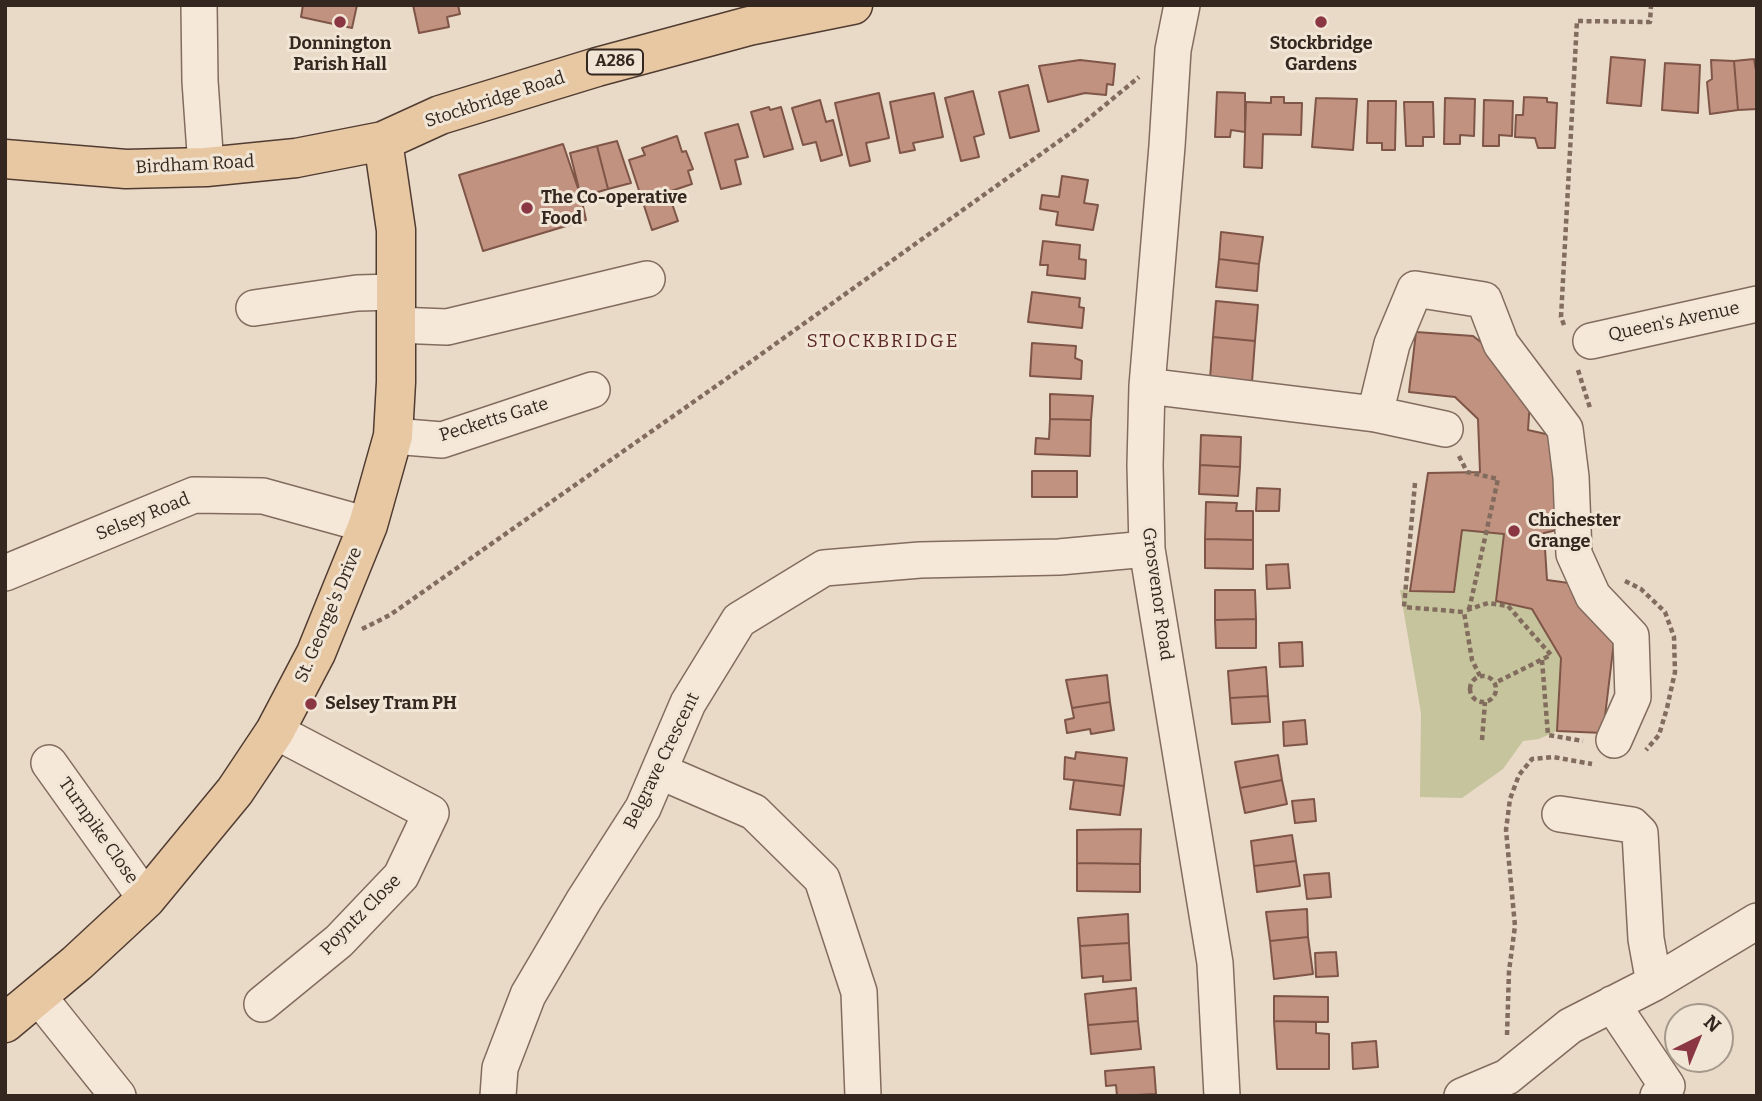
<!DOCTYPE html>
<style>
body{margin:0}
#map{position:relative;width:1762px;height:1101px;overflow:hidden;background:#e9d9c7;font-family:Bitter,serif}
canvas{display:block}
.frame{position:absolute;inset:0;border:7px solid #342720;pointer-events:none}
.north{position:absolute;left:1664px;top:1003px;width:70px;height:70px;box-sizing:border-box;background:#f1e5d5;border:2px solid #a5998d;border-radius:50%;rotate:43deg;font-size:19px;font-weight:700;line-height:28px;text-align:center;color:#342720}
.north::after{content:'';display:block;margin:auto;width:24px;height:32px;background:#8a3643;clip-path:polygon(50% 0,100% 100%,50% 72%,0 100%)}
</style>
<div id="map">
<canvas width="1762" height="1101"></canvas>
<div class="frame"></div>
<div class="north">N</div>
</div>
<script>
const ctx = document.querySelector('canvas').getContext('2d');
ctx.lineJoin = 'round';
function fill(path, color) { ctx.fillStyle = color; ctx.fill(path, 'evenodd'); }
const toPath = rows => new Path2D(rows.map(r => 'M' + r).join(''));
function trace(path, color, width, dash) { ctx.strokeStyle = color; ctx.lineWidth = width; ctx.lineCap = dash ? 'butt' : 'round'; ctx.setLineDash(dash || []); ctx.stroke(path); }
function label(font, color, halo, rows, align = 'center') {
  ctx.font = font + ' Bitter,serif'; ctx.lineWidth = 6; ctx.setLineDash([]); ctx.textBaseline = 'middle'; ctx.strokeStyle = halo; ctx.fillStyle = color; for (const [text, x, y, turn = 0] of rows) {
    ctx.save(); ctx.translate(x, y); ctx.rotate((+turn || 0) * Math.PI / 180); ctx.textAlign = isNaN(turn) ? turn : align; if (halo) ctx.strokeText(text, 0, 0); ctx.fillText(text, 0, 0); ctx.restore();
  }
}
fill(toPath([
 [1462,530,1504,534,1496,601,1532,609,1561,658,1557,731,1539,739,1523,741,1503,769,1462,798,1420,797,1421,713,1400,590,1453,592]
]), '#c6c49c');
const building = toPath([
 [303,5,357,5,352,28,301,17,303,5],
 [413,5,458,5,460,14,447,17,449,27,419,33,413,5],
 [1611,57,1645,60,1641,106,1607,103,1611,57],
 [1754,59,1757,76,1757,109,1738,110,1734,61,1754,59],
 [1080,60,1115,64,1113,85,1107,84,1106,95,1085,93,1048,102,1039,66,1080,60],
 [1711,60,1734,61,1738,110,1710,114,1707,82,1712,79,1711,60],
 [1665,63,1700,65,1698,113,1662,110,1665,63],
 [1028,85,1039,131,1010,138,999,92,1028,85],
 [973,91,984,134,974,137,979,157,961,161,945,98,973,91],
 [1217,92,1245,93,1245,132,1231,130,1230,137,1215,137,1217,92],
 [879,93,889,138,866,143,870,161,850,166,835,103,879,93],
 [934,93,943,137,913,143,915,150,900,153,890,102,934,93],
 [1271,97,1284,97,1284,103,1302,103,1301,135,1263,134,1262,168,1244,167,1246,102,1271,103,1271,97],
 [1524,97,1547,98,1547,102,1557,103,1555,148,1538,148,1535,138,1515,137,1516,115,1523,115,1524,97],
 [1316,98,1357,99,1353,150,1312,147,1316,98],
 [1445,98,1475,99,1474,136,1460,135,1460,144,1444,144,1445,98],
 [820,100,826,122,833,120,842,155,821,161,816,142,803,145,792,108,820,100],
 [1484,100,1513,101,1512,136,1499,135,1499,146,1483,146,1484,100],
 [1368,101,1396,101,1395,150,1382,150,1382,143,1367,143,1368,101],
 [1404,102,1433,102,1434,137,1423,137,1423,146,1406,146,1404,102],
 [769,107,770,110,781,107,793,149,764,157,751,112,769,107],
 [738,124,748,157,735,160,741,184,721,189,705,133,738,124],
 [677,136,682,152,686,151,693,169,688,171,692,184,668,192,678,221,652,230,629,160,645,155,642,148,677,136],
 [617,141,631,183,608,189,597,146,617,141],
 [563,144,581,197,586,220,483,251,459,175,563,144],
 [597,146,608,189,581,197,570,153,597,146],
 [1062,176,1088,180,1084,203,1098,205,1093,230,1056,225,1058,212,1040,209,1042,195,1059,197,1062,176],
 [1221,232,1263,237,1259,264,1219,259,1221,232],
 [1043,241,1080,245,1079,259,1086,260,1085,279,1047,275,1048,265,1040,265,1043,241],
 [1219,259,1259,264,1257,291,1216,287,1219,259],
 [1032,292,1080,298,1079,307,1084,308,1082,328,1028,322,1032,292],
 [1216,301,1258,305,1255,341,1213,337,1216,301],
 [1416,332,1473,336,1505,361,1530,400,1528,430,1559,437,1557,530,1544,533,1547,580,1569,583,1615,633,1603,733,1557,731,1561,658,1532,609,1496,601,1504,534,1462,530,1454,592,1410,591,1428,473,1480,472,1478,419,1455,397,1409,392,1416,332],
 [1213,337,1255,341,1252,382,1210,379,1213,337],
 [1032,343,1076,346,1075,358,1082,361,1081,379,1030,376,1032,343],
 [1050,394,1093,396,1091,420,1050,419,1050,394],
 [1050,419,1091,420,1090,456,1035,454,1036,438,1049,439,1050,419],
 [1201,435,1241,437,1240,467,1200,465,1201,435],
 [1200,465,1240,467,1238,496,1199,494,1200,465],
 [1032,471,1077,471,1077,497,1032,497,1032,471],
 [1257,488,1280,489,1279,511,1256,511,1257,488],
 [1206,502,1237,503,1236,511,1253,511,1253,540,1205,539,1206,502],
 [1205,539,1253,540,1253,569,1205,568,1205,539],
 [1288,564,1290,588,1267,589,1266,565,1288,564],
 [1215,590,1255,590,1256,619,1215,620,1215,590],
 [1256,619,1256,648,1216,648,1215,620,1256,619],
 [1302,642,1303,666,1280,667,1279,643,1302,642],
 [1266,667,1268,696,1230,698,1228,671,1266,667],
 [1107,675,1110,702,1072,708,1066,680,1107,675],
 [1268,696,1270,722,1232,724,1230,698,1268,696],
 [1110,702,1114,730,1091,734,1090,729,1067,733,1065,720,1074,718,1072,708,1110,702],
 [1305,720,1307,744,1284,746,1283,722,1305,720],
 [1076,752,1127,758,1124,786,1064,779,1065,757,1075,759,1076,752],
 [1278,755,1282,780,1240,788,1235,762,1278,755],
 [1074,780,1124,786,1120,815,1070,809,1074,780],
 [1282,780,1287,804,1245,813,1240,788,1282,780],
 [1314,799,1316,821,1295,823,1292,801,1314,799],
 [1141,829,1140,864,1077,863,1077,830,1141,829],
 [1292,835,1296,861,1254,866,1251,841,1292,835],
 [1296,861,1300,886,1257,892,1254,866,1296,861],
 [1077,863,1140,864,1140,892,1077,891,1077,863],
 [1329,873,1331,897,1307,899,1304,875,1329,873],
 [1307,909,1308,937,1270,941,1266,912,1307,909],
 [1128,914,1129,943,1080,946,1078,918,1128,914],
 [1308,937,1313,974,1274,979,1270,941,1308,937],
 [1129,943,1131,980,1103,982,1103,976,1082,978,1080,946,1129,943],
 [1336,952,1338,976,1316,977,1315,953,1336,952],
 [1136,988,1138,1021,1088,1025,1085,994,1136,988],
 [1274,996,1328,997,1328,1022,1274,1021,1274,996],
 [1138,1021,1141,1049,1091,1054,1088,1025,1138,1021],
 [1274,1021,1316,1022,1316,1033,1329,1034,1329,1069,1277,1069,1274,1021],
 [1376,1041,1378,1067,1353,1069,1352,1043,1376,1041],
 [1154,1067,1156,1094,1117,1096,1116,1085,1106,1086,1105,1071,1154,1067]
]);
fill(building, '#c29281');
trace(building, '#7e5547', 2);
const minor = toPath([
 [199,5,200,81,206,167],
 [1182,5,1173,50,1167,146,1147,386,1145,465,1147,549,1215,963,1222,1096],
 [254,308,357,293,396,292],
 [396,325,447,327,647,279],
 [1591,341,1757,304],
 [1147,386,1375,414,1445,429],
 [1375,414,1392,344,1415,289,1484,300,1501,344,1565,429,1571,477,1574,554,1593,596,1631,636,1633,697,1614,740],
 [393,436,442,440,592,390],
 [5,573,194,495,263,496,368,525],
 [49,763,146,899],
 [659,771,754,812,822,879,859,992,863,1096],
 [1560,814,1632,825,1640,833,1646,939,1654,983],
 [38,996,118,1096],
 [262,1004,339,941,401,876,431,813,275,731],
 [1612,1004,1667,1086,1658,1096],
 [498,1096,500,1068,528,995,584,900,643,808,688,703,739,620,824,568,920,560,1059,557,1147,549],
 [1462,1096,1507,1077,1570,1026,1654,983,1757,921]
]);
const major = toPath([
 [5,159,126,169,206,167,296,158,383,141,440,115,597,67,749,26,853,5],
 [5,1023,77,963,146,899,235,791,275,731,316,653,368,525,393,436,396,382,396,230,383,141]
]);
trace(minor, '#826c5e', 38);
trace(major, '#513c32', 41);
trace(toPath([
 [1564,325,1561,317,1577,21,1650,22,1651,5],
 [1578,370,1590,408],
 [1459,456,1467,472,1498,479,1469,610],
 [1415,483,1404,607,1464,612,1472,660,1480,676],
 [1625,581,1641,589,1665,612,1674,637,1675,672,1667,708,1659,735,1646,750],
 [1467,610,1488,603,1508,606,1551,655,1495,683],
 [362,629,390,615,746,365,1076,129,1139,77],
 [1542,660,1548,735,1583,741],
 '1470 689a13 13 0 1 1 26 0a13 13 0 1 1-26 0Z',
 [1482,740,1485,702],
 [1507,1035,1509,971,1515,926,1506,830,1510,799,1519,775,1532,759,1553,757,1592,764]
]), '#826c5e', 4.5, [5, 3.5]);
trace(minor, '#f5e8d9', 35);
trace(major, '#e7c8a3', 38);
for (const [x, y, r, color] of [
 [340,22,7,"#8a3643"],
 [1321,22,7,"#8a3643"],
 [527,208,7,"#8a3643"],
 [1514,531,7,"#8a3643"],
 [311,704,7,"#8a3643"]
]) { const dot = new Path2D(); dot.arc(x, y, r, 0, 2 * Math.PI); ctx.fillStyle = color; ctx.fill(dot); trace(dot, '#f1e5d5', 2.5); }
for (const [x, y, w] of [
 [615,62,56]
]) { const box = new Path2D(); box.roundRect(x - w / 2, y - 12.5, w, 25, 5); ctx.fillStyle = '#f1e5d5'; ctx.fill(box); trace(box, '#342720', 2); }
label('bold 16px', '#342720', null, [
 ["A286",615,62]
]);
label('bold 18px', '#342720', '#f1e5d5', [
 ["Donnington",340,44,"center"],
 ["Parish Hall",340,65,"center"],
 ["Stockbridge",1321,44,"center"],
 ["Gardens",1321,65,"center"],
 ["The Co-operative",541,198],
 ["Food",541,219],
 ["Chichester",1528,521],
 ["Grange",1528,542],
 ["Selsey Tram PH",325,704]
], 'left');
label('18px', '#342720', '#f1e5d5', [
 ["Stockbridge Road",495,100,-18],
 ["Birdham Road",195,165,-3],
 ["Queen's Avenue",1674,322,-12],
 ["Pecketts Gate",494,420,-17],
 ["Selsey Road",143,517,-22],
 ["Grosvenor Road",1157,594,82],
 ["St. George's Drive",329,615,-67],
 ["Belgrave Crescent",662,761,-64],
 ["Turnpike Close",98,831,55],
 ["Poyntz Close",361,915,-45]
]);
ctx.letterSpacing = '2px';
label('19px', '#5c2825', '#f1e5d5', [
 ["STOCKBRIDGE",883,342]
]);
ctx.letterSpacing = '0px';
</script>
